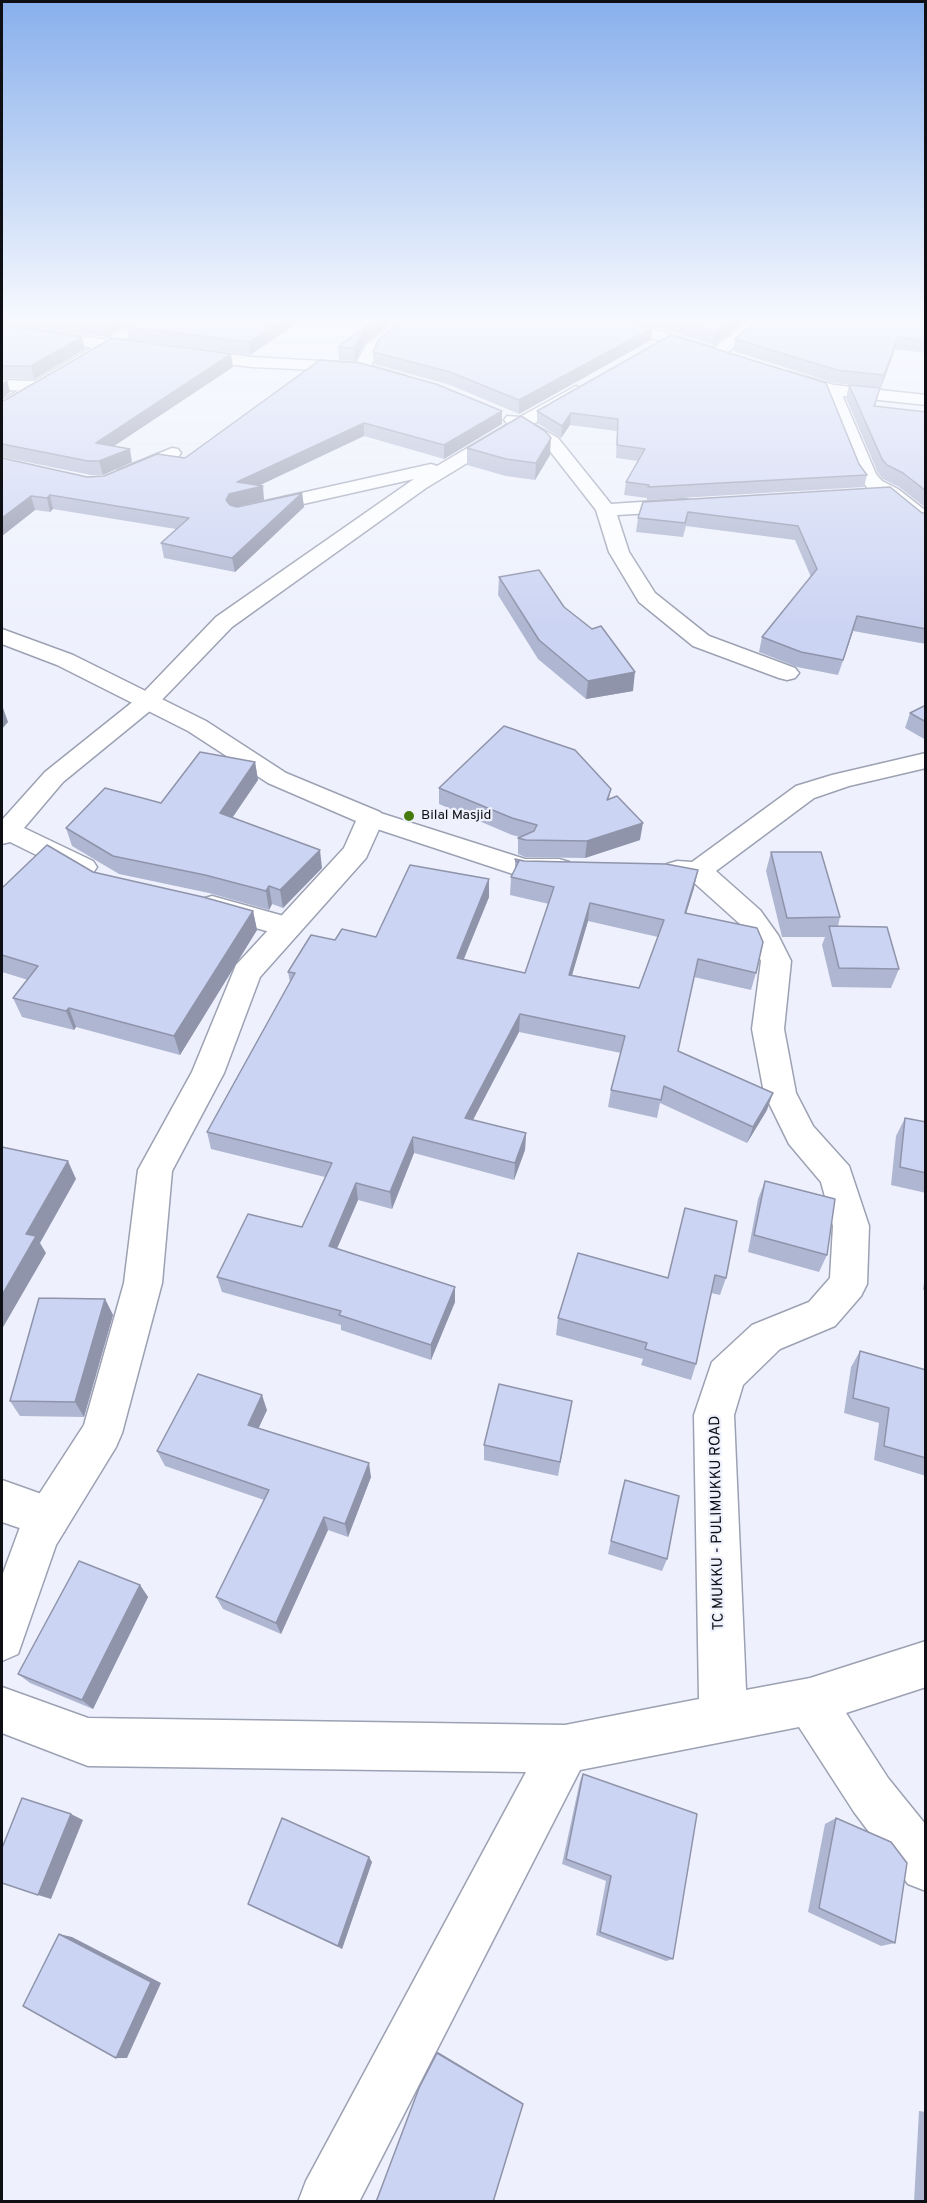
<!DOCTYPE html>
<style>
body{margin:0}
#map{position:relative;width:927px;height:2203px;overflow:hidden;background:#eef1fd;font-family:Overpass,sans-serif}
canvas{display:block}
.frame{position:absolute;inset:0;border:3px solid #0e0f15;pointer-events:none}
</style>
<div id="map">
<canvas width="927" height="2203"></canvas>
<div class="frame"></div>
</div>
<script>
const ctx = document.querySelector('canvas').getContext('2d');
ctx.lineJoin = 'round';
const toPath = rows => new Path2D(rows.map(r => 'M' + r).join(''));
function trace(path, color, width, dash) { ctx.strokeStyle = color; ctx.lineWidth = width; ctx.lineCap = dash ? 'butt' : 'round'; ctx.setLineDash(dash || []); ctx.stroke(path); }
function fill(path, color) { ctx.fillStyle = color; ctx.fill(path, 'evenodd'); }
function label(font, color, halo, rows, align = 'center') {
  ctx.font = font + ' Overpass,sans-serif'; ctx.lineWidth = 4.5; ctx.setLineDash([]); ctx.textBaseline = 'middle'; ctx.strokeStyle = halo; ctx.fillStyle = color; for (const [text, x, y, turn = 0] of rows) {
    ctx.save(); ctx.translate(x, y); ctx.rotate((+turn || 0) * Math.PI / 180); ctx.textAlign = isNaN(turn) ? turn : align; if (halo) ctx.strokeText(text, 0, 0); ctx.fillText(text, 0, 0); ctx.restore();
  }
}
const street = toPath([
 [409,317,429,317,400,332,378,350,371,366,406,376,408,379,400,384,359,372,252,367,188,359,180,354,188,349,252,357,356,363,366,345,390,326,409,317],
 [754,317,771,317,723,356,711,356,709,353,711,350,754,317],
 [2,325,108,340,116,345,108,350,2,335,2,325],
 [2,380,39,381,47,386,39,391,2,390,2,380],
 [832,385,840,390,876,474,882,481,898,489,926,511,926,527,919,525,884,497,868,489,858,475,824,390,832,385],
 [576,386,584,391,582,395,533,424,558,438,611,504,685,499,692,501,695,505,692,509,685,511,617,515,629,552,655,593,709,636,795,668,799,673,795,678,787,680,779,678,693,646,639,602,609,552,596,510,546,446,520,431,426,488,232,627,156,706,63,782,24,828,93,861,97,867,93,873,83,876,73,873,10,842,2,844,2,820,45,772,140,696,216,617,414,479,259,514,252,512,249,508,252,504,431,464,437,466,508,424,504,420,507,416,520,417,576,386],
 [172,448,178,449,181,453,178,457,132,478,118,478,116,474,118,470,172,448],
 [926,753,926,768,849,786,814,798,716,871,760,910,778,935,791,961,784,1029,796,1093,813,1126,849,1166,869,1226,867,1284,861,1296,835,1326,780,1349,743,1385,734,1415,746,1690,810,1678,926,1641,926,1687,846,1713,888,1778,926,1825,926,1891,908,1884,854,1812,799,1727,580,1770,359,2202,298,2202,306,2181,526,1772,88,1766,2,1733,2,1687,88,1718,565,1725,699,1699,694,1415,712,1362,752,1325,809,1302,830,1278,833,1226,821,1182,789,1144,764,1093,752,1029,761,961,754,945,740,924,691,880,667,876,663,870,667,864,677,861,692,862,796,786,832,775,926,753],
 [371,810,525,859,559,859,569,862,573,868,569,874,559,877,523,877,513,874,362,824,358,818,362,812,371,810],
 [212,896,298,920,302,927,298,934,288,937,202,913,198,906,202,899,212,896],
 [2,1480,64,1502,70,1517,64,1532,49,1538,2,1522,2,1480]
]);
const secondary = toPath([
 [144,317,162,317,8,411,2,412,2,400,144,317],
 [591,317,614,317,717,349,719,352,711,357,705,355,593,320,591,317],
 [786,371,834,385,926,395,926,405,832,395,780,379,778,376,786,371],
 [2,629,73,655,206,721,286,773,380,812,384,818,366,858,260,977,224,1073,172,1171,162,1283,122,1433,116,1447,56,1545,18,1654,2,1661,2,1576,23,1519,84,1425,124,1283,138,1170,192,1072,236,965,344,848,356,821,268,783,188,731,57,665,2,644,2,629]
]);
trace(street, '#9ca1b3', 3);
trace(secondary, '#9ca1b3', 3);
fill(street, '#fff');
fill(secondary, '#fff');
fill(toPath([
 [2,317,139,317,106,337,2,324],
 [144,317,306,317,250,355,129,340,127,327],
 [379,317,403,317,389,324,365,343,355,361,339,360,338,347],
 [623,317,750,317,714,345],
 [926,317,926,353,895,349,881,388,834,383,733,351,735,339],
 [2,325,82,337,85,349,34,379,2,378],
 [652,328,651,340,519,414,450,385,374,364,373,352],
 [671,335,859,464,867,475,864,487,647,500,647,498,624,495,626,482,638,461,616,458,617,431,570,425,561,438,537,423,537,411],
 [320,360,502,411,502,424,444,459,364,436,260,485,264,500,235,507,237,507,302,493,304,507,235,572,164,558,161,543,176,529,53,509,50,512,35,510,2,536,2,458,87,477,104,476,185,458],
 [233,367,114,446,132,462,103,475,91,475,2,457,2,458,2,401],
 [849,385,880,388,875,406,926,412,926,508,899,487,883,479,878,473,846,398],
 [467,448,550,455,535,480,506,476,467,465],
 [643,502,926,513,926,644,853,631,838,675,797,667,759,652,762,637,811,577,795,540,686,526,683,537,636,532,638,518],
 [499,577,564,607,633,691,586,699,538,659,498,595],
 [926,705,926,740,905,728,910,713],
 [255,762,258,780,233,817,322,868,283,908,272,904,269,910,209,893,119,874,72,846,66,828,161,803],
 [439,788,611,789,609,799,640,840,585,858,525,857,518,854,518,838,520,837,512,835,439,804],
 [771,852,840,917,838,926,899,969,891,988,832,987,822,945,825,937,782,937,766,871],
 [515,859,524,861,694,888,686,913,756,973,751,990,694,977,678,1051,767,1110,747,1143,660,1103,657,1118,608,1107,611,1090,621,1053,519,1032,473,1120,526,1133,525,1150,514,1180,414,1153,392,1209,358,1200,337,1249,455,1287,455,1302,431,1360,341,1330,341,1325,222,1292,217,1277,302,1227,325,1177,211,1149,207,1132,290,982,288,972,376,937,489,879,489,897,463,960,525,973,549,904,510,895,511,877,515,870],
 [588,921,658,937,639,988,572,975],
 [93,872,253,911,257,930,180,1055,76,1027,74,1030,22,1017,13,998,28,980,2,972,2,888],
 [905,1118,926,1122,926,1193,891,1185,896,1136],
 [765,1181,827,1255,819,1272,748,1252,758,1199],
 [685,1208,726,1278,720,1295,711,1293,696,1364,691,1380,641,1365,643,1359,556,1335,558,1318,668,1277],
 [926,1267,926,1290,923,1290],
 [105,1299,113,1315,84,1417,20,1416,10,1401],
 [860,1351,926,1370,926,1476,874,1460,879,1423,844,1413,851,1367],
 [572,1401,558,1476,484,1460,484,1445],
 [267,1410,258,1429,371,1477,348,1537,328,1530,281,1634,223,1609,216,1597,264,1500,165,1466,157,1451],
 [625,1480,667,1559,662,1571,608,1554,621,1493],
 [140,1585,148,1597,93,1709,30,1683,18,1674],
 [583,1774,673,1959,666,1961,596,1935,606,1881,562,1864,580,1781],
 [836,1818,895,1943,881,1946,808,1912,825,1824],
 [372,1862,342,1949,255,1908,248,1904],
 [919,2111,926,2112,926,2202,914,2202]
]), '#afb6d1');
fill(toPath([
 [116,317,139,317,106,337,103,324],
 [287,317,306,317,250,355,249,342],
 [382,317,403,317,389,324,365,343,355,361,354,348,364,331],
 [736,317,750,317,714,345,715,333],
 [652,328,651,340,519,414,519,400],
 [82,337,85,349,34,379,31,366],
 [898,337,895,349,881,388,884,375],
 [231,354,233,367,99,456,96,443],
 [7,380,10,392,2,399,2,383],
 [502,411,502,424,444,459,444,445],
 [571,413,570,425,561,438,562,426],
 [364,423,364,436,256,487,263,486,264,500,231,508,226,500,237,482],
 [551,438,550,455,535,480,536,463],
 [130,449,132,462,103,475,99,461],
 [302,493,304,507,235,572,232,558],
 [50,495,53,509,50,512,47,498],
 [31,496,35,510,2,536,2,518],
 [857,616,853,631,838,675,843,660],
 [635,672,633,691,586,699,588,681],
 [2,705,8,722,2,729],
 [255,762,258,780,223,831,220,813],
 [643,823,640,840,585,858,587,841],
 [320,850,322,868,283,908,280,890],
 [698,870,694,888,681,930,685,913],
 [489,879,489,897,457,976,457,958],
 [269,886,272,904,269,910,266,891],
 [590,903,588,921,567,992,569,975],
 [253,911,257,930,180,1055,174,1036],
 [69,1008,76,1027,74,1030,66,1011],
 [520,1014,519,1032,465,1135,465,1118],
 [773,1093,767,1110,747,1143,753,1127],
 [526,1133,525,1150,514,1180,515,1163],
 [413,1137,414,1153,392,1209,390,1192],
 [68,1161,76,1179,40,1243,46,1253,2,1329,2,1295,26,1234],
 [356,1183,358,1200,331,1262,329,1246],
 [455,1287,455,1302,431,1360,431,1345],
 [105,1299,113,1315,84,1417,75,1402],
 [262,1395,267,1410,253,1440,248,1425],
 [369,1463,371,1477,348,1537,345,1524],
 [324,1517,328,1530,281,1634,276,1623],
 [140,1585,148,1597,93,1709,82,1700],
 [71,1814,83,1820,51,1899,38,1895],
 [369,1857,372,1862,342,1949,338,1946],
 [59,1934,72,1937,161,1983,127,2058,116,2058],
 [438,2052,521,2102,523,2104,437,2053]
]), '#8f94aa');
const building = toPath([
 [41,317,116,317,103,324,41,317],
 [144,317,287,317,249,342,127,327,144,317],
 [379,317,382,317,364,331,354,348,338,347,379,317],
 [410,317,617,317,652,328,519,400,450,372,373,352,379,339,401,322,410,317],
 [664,317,736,317,715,333,664,317],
 [761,317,926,317,926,341,898,337,884,375,837,370,735,339,761,317],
 [2,325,82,337,31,366,2,366,2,325],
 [671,335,826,383,859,464,867,475,648,487,649,485,626,482,645,449,617,445,618,419,571,413,562,426,537,411,671,335],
 [112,338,231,354,96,443,130,449,99,461,88,461,2,444,2,401,5,400,112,338],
 [320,360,360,363,436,384,502,411,444,445,364,423,237,482,263,486,229,494,226,500,230,505,237,507,302,493,232,558,161,543,189,518,50,495,47,498,31,496,2,518,2,458,87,477,104,476,157,454,185,458,320,360],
 [849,385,880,388,874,406,926,412,926,491,903,473,887,465,882,459,849,385],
 [521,416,545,431,551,438,536,463,506,459,467,448,521,416],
 [890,487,922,513,926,513,926,629,857,616,843,660,801,652,762,637,817,569,798,526,688,512,685,523,638,518,643,502,890,487],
 [539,570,564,607,592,629,601,626,635,672,588,681,539,640,499,577,539,570],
 [926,705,926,722,910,713,926,705],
 [504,726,575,750,611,789,607,800,617,796,643,823,587,841,526,840,518,838,534,831,537,825,512,818,439,788,504,726],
 [200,752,255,762,220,813,320,850,280,890,269,886,266,891,205,875,113,856,66,828,105,788,161,803,200,752],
 [47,845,93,872,203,897,253,911,174,1036,69,1008,66,1011,13,998,38,966,2,955,2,888,47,845],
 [771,852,821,852,840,917,787,918,771,852],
 [515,859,524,861,666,864,698,870,685,913,757,928,763,942,756,973,698,959,678,1051,773,1093,753,1127,664,1086,661,1100,611,1090,625,1036,520,1014,465,1118,526,1133,515,1163,413,1137,390,1192,356,1183,329,1246,455,1287,431,1345,339,1315,341,1311,217,1277,248,1214,302,1227,332,1163,207,1132,295,973,288,972,311,935,335,940,342,929,376,937,410,865,489,879,457,958,525,973,554,887,511,877,519,861,517,862,515,859],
 [590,903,664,920,639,988,569,975,590,903],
 [829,926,887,927,899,969,839,968,829,926],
 [905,1118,926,1122,926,1173,900,1167,905,1118],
 [2,1147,68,1161,26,1234,36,1236,2,1295,2,1147],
 [765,1181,835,1199,827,1255,754,1235,765,1181],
 [685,1208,737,1221,726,1278,715,1275,696,1364,645,1349,647,1343,558,1318,578,1253,668,1278,685,1208],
 [39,1298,105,1299,75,1402,10,1401,39,1298],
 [860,1351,926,1370,926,1458,884,1446,889,1408,853,1398,860,1351],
 [198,1374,262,1395,248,1425,369,1463,345,1524,324,1517,276,1623,216,1597,269,1490,157,1451,198,1374],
 [499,1384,572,1401,560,1462,484,1445,499,1384],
 [625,1480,679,1496,667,1559,611,1541,625,1480],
 [79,1561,140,1585,82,1700,18,1674,79,1561],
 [583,1774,697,1814,673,1959,600,1932,611,1876,566,1859,583,1774],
 [22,1798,71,1814,38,1895,2,1883,2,1848,22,1798],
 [282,1818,369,1857,338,1946,248,1904,282,1818],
 [836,1818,891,1842,907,1863,895,1943,819,1908,836,1818],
 [59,1934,151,1982,116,2058,23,2006,59,1934],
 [437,2053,523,2104,493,2202,376,2202,419,2088,437,2053]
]);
fill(building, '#ccd4f3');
trace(building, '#8f94aa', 1.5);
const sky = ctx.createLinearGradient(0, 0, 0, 626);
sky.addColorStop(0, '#88afec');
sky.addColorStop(0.51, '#f7f9fe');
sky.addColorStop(1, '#f7f9fe00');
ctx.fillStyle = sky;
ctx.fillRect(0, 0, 927, 626);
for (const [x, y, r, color] of [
 [409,816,6,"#457b0e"]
]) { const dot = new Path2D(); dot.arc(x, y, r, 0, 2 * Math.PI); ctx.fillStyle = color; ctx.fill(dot); trace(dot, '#eef1fd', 2); }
label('14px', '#0e0f15', '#eef1fd', [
 ["Bilal Masjid",421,816]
], 'left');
label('15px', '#0e0f15', '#eef1fd', [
 ["TC MUKKU - PULIMUKKU ROAD",718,1523,-91]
]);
</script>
